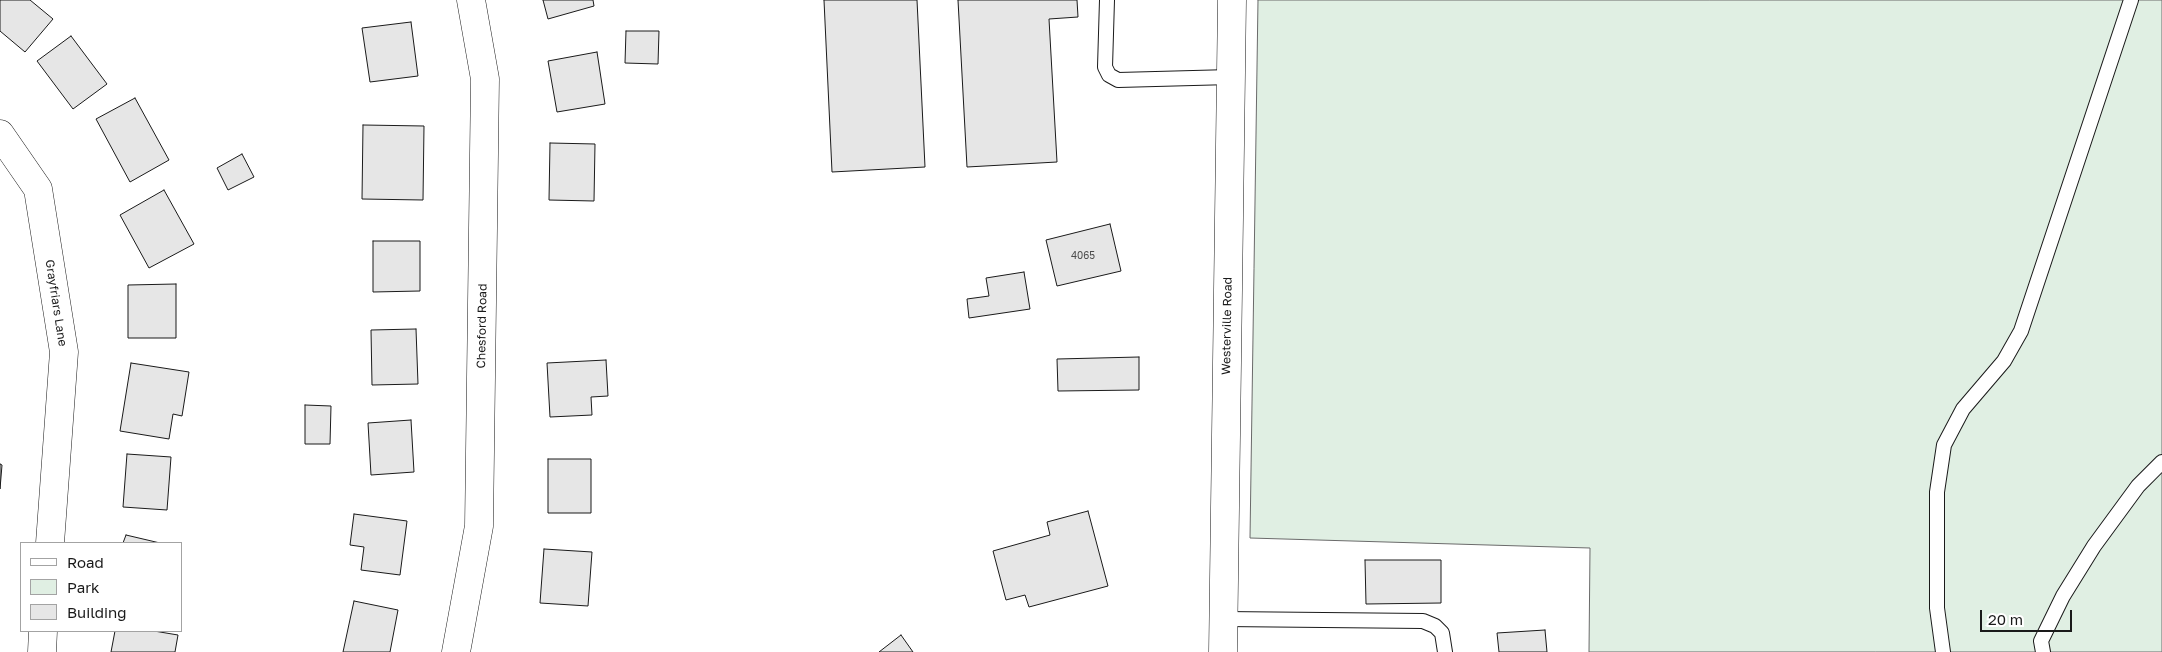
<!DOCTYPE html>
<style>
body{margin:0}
#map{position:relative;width:2162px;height:652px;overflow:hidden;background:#fff;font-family:"Golos Text",sans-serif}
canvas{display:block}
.legend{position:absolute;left:20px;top:542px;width:162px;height:90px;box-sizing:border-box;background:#fff;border:1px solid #a3a3a3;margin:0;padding:6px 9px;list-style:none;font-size:15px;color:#1a1a1a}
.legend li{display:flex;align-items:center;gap:10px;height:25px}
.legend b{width:25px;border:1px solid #a3a3a3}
.scale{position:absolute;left:1980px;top:610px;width:92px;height:22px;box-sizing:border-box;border:2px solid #1a1a1a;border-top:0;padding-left:6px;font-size:15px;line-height:18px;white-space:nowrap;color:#1a1a1a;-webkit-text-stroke:4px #fff;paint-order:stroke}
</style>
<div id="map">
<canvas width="2162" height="652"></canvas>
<ul class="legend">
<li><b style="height:6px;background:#fff"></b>Road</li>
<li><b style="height:14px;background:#e0efe3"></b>Park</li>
<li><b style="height:14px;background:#e6e6e6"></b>Building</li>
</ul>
<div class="scale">20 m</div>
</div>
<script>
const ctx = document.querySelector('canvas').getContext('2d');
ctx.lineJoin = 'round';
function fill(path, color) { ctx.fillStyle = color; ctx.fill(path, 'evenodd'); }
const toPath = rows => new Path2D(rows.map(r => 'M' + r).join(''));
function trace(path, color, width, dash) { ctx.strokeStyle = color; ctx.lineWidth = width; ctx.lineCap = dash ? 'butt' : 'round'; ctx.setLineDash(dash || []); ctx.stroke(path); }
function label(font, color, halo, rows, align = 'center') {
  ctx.font = font + ' "Golos Text",sans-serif'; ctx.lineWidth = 4; ctx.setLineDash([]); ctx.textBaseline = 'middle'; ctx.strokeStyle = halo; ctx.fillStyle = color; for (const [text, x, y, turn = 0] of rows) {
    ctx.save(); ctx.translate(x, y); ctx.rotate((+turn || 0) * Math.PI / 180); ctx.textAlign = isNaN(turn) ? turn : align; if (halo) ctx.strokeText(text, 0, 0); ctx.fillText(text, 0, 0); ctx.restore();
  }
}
const green = toPath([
 [1258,0,2162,0,2162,652,1589,652,1590,548,1250,538,1258,0]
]);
fill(green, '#e0efe3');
trace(green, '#6a6a6a', 1);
const building = toPath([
 [0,0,30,0,53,19,25,52,0,31,0,0],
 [543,0,593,0,594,6,548,19,543,0],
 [824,0,917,0,925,167,832,172,824,0],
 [958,0,1077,0,1078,17,1049,19,1057,162,967,167,958,0],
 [411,22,418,76,370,82,362,28,411,22],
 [626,31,659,31,658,64,625,63,626,31],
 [71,36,107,84,73,109,37,61,71,36],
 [597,52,605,104,557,112,548,61,597,52],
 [135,98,169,160,130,182,96,119,135,98],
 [363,125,424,126,423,200,362,199,363,125],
 [550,143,595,144,594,201,549,200,550,143],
 [242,154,254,177,228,190,217,168,242,154],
 [164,190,194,244,149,268,120,215,164,190],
 [1110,224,1121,271,1057,286,1046,240,1110,224],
 [373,241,420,241,420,291,373,292,373,241],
 [1024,272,1030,309,969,318,967,299,989,296,986,278,1024,272],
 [176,284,176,338,128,338,128,285,176,284],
 [416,329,418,384,372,385,371,330,416,329],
 [1139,357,1139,390,1058,391,1057,359,1139,357],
 [606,360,608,396,591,397,592,415,550,417,547,363,606,360],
 [131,363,189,372,182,416,173,414,169,439,120,431,131,363],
 [305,405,331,406,330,444,305,444,305,405],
 [411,420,414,472,371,475,368,423,411,420],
 [127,454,171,457,167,510,123,507,127,454],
 [548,459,591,459,591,513,548,513,548,459],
 [0,464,2,465,0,489,0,464],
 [1088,511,1108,586,1029,607,1025,595,1006,600,993,551,1050,535,1047,522,1088,511],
 [354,514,407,521,400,575,361,570,364,547,350,545,354,514],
 [126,535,160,543,123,543,126,535],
 [544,549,592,552,588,606,540,603,544,549],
 [1365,560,1441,560,1441,603,1366,604,1365,560],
 [354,601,398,610,390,652,343,652,354,601],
 [1545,630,1547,652,1499,652,1497,633,1545,630],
 [115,631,154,631,178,635,175,652,111,652,115,631],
 [901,635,913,652,879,652,901,635]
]);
fill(building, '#e6e6e6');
trace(building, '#1a1a1a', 1);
const service = toPath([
 [1107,0,1105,67,1109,75,1118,80,1231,77],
 [1224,619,1423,621,1435,626,1442,633,1445,652],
 [1943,652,1937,608,1937,492,1944,445,1963,409,2004,361,2021,331,2131,0],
 [2043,652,2041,641,2063,596,2094,546,2138,486,2162,462]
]);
const minor = toPath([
 [0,134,38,189,64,352,50,543],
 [42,652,43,631],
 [456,652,479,526,485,79,471,0]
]);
const primary = toPath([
 [1223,652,1232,0]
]);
trace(service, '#1a1a1a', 16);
trace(minor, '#1a1a1a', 29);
trace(primary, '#1a1a1a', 29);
trace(service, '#fff', 14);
trace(minor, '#fff', 28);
trace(primary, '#fff', 28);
label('10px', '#4d4d4d', null, [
 ["4065",1083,256]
]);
label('12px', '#1a1a1a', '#fff', [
 ["Grayfriars Lane",56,303,81],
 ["Chesford Road",482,326,-89],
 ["Westerville Road",1227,326,-89]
]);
</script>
